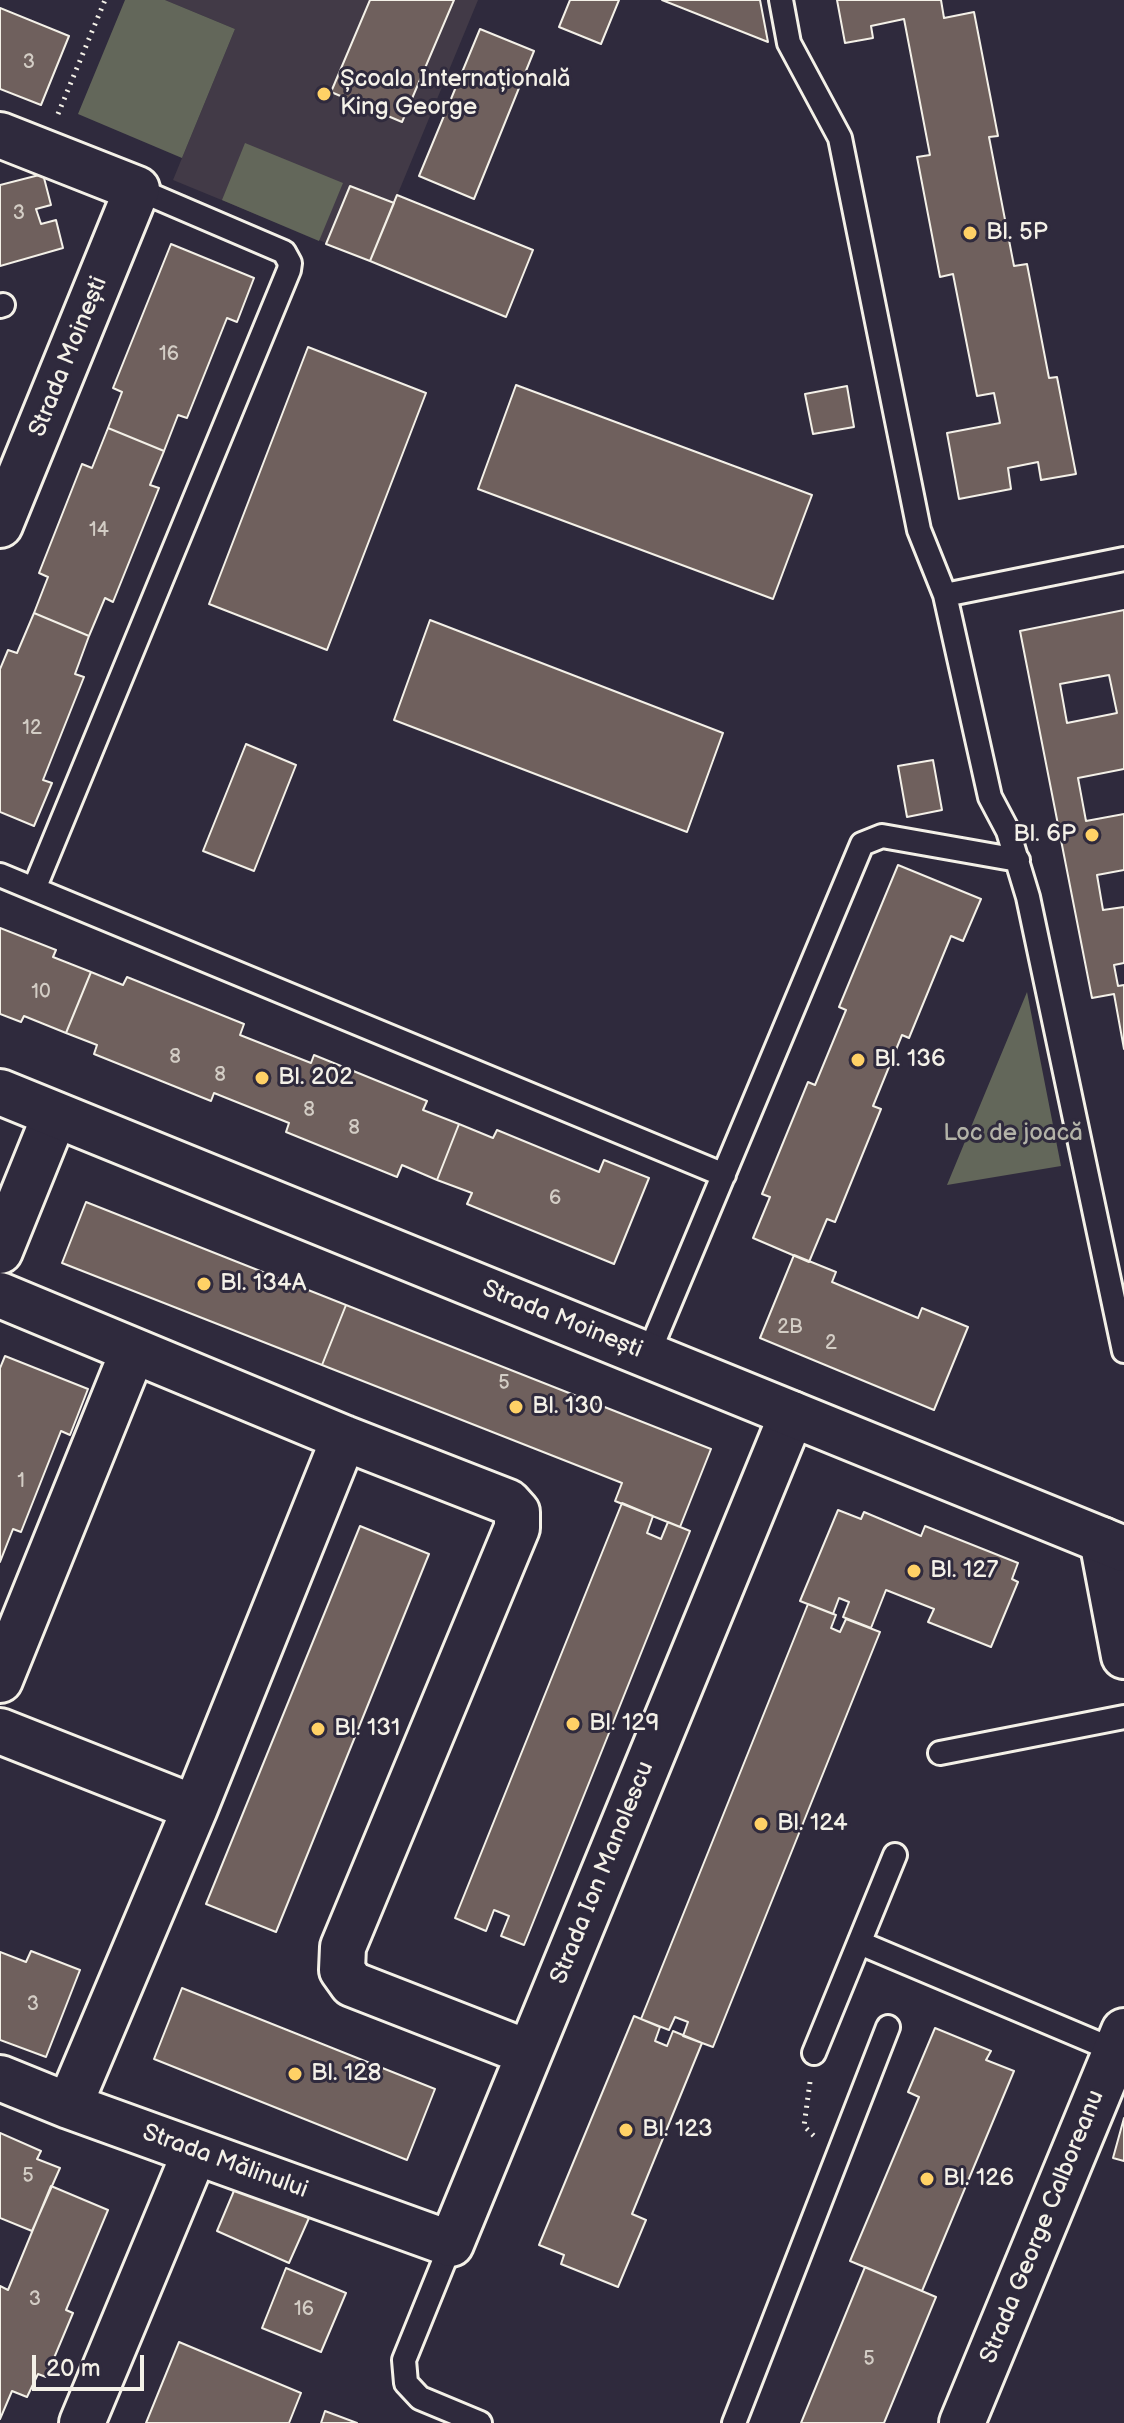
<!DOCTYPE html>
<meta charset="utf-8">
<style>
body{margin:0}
#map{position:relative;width:1124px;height:2423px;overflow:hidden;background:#2f2a3d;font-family:"Balsamiq Sans",sans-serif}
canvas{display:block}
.scale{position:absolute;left:32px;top:2355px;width:112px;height:36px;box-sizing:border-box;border:4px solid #f4f1e8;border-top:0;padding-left:10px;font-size:24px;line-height:28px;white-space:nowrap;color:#f4f1e8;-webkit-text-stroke:6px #2f2a3d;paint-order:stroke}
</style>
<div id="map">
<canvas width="1124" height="2423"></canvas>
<div class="scale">20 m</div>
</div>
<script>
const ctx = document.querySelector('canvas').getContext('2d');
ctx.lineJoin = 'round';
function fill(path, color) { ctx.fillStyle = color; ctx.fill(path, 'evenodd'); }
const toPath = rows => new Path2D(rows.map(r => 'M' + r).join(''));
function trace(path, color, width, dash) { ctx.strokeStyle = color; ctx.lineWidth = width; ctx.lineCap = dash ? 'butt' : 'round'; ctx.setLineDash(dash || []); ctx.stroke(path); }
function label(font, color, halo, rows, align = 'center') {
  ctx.font = font + ' "Balsamiq Sans",sans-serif'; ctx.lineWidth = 6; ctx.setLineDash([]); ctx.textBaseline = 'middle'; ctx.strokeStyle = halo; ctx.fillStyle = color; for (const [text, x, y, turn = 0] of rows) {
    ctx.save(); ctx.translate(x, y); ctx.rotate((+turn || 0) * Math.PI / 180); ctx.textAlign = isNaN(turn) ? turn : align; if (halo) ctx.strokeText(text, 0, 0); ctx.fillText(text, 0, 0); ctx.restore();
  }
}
fill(toPath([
 [165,0,478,0,370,261,173,180,235,29]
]), '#423a47');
fill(toPath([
 [125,0,165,0,235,29,182,158,78,114],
 [245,143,343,183,319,241,222,200],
 [1027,992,1061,1166,947,1185]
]), '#63675a');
const building = toPath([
 [370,0,454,0,402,122,331,92,370,0],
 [570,0,619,0,601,44,559,27,570,0],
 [662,0,760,0,768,42,662,0],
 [837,0,941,0,944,18,974,12,998,136,989,137,1014,266,1027,264,1049,378,1057,377,1076,474,1041,480,1038,462,1008,468,1011,489,959,499,947,433,1000,423,994,393,977,396,953,274,940,277,917,157,930,155,904,19,871,26,873,38,845,43,837,0],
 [0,8,69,36,41,105,0,89,0,8],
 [480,29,534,51,474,199,419,176,480,29],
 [43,174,51,205,36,209,41,224,56,220,63,248,0,266,0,185,43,174],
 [350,186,394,203,370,261,326,244,350,186],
 [397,195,533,250,506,317,370,261,397,195],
 [171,244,254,278,237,322,227,318,187,418,178,415,164,451,108,428,122,392,113,388,171,244],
 [308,347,426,393,327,650,209,604,308,347],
 [516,385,812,495,773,599,478,489,516,385],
 [847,386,854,427,813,434,805,394,847,386],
 [108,428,164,451,150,485,159,488,113,602,105,598,89,636,34,613,48,577,39,573,82,464,92,468,108,428],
 [1124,610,1124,769,1078,778,1086,821,1124,814,1124,870,1097,875,1103,910,1124,907,1124,963,1114,965,1118,986,1124,985,1124,1049,1114,994,1092,998,1020,631,1124,610],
 [1109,675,1117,713,1067,723,1060,684,1109,675],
 [34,613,89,636,75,674,84,677,43,780,52,783,34,826,0,812,0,669,8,650,17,653,34,613],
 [430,620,723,733,687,832,394,720,430,620],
 [246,744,296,765,254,871,203,851,246,744],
 [933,760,942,810,907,817,898,766,933,760],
 [898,865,981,899,963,941,951,936,909,1038,902,1035,873,1106,881,1109,835,1222,827,1219,809,1262,753,1238,770,1197,762,1194,808,1082,815,1085,846,1010,839,1007,898,865],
 [0,928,56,950,53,957,91,972,66,1033,24,1016,21,1022,0,1014,0,928],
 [91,972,123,985,127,977,244,1024,240,1035,311,1063,314,1055,427,1101,423,1110,459,1124,437,1180,402,1165,397,1177,286,1132,289,1123,214,1093,211,1101,94,1054,97,1045,66,1033,91,972],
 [459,1124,493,1138,497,1130,599,1172,604,1160,649,1178,614,1264,467,1204,472,1193,437,1180,459,1124],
 [86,1202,346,1305,322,1365,62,1263,86,1202],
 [794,1255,836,1272,832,1282,918,1318,922,1308,968,1327,934,1410,760,1338,794,1255],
 [346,1305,711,1449,680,1527,615,1501,622,1483,322,1365,346,1305],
 [5,1356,88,1389,70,1435,61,1431,21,1532,13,1529,0,1562,0,1368,5,1356],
 [622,1503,653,1516,647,1533,661,1539,668,1522,690,1531,524,1945,501,1936,509,1916,494,1910,486,1931,455,1918,622,1503],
 [838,1510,861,1519,864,1512,921,1536,925,1526,1018,1563,1012,1579,1018,1582,991,1647,928,1622,934,1609,886,1590,871,1628,843,1617,849,1602,839,1598,833,1614,800,1601,838,1510],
 [360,1526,429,1554,276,1932,206,1904,360,1526],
 [808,1604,836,1615,831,1628,840,1632,846,1619,880,1632,713,2047,683,2036,688,2022,675,2017,669,2030,641,2019,808,1604],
 [31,1951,80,1970,46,2057,0,2040,0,1952,26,1962,31,1951],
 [182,1988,435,2089,407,2160,154,2059,182,1988],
 [634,2016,660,2027,655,2041,667,2046,673,2031,702,2043,632,2214,646,2220,618,2287,561,2264,564,2255,539,2245,634,2016],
 [935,2028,991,2051,986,2060,1014,2071,922,2291,850,2261,919,2097,908,2092,935,2028],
 [1124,2118,1124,2161,1113,2158,1124,2118],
 [0,2133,41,2151,37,2159,60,2168,32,2231,0,2218,0,2133],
 [51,2186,108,2210,66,2310,73,2313,46,2377,38,2374,27,2397,12,2391,0,2419,0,2286,8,2290,51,2186],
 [236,2186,309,2218,289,2263,217,2231,236,2186],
 [865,2267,936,2297,884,2423,801,2423,865,2267],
 [286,2268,346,2293,321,2352,262,2328,286,2268],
 [179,2342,301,2393,289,2423,146,2423,179,2342],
 [325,2411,357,2423,321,2423,325,2411]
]);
fill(building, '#6f605d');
trace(building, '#f4f1e8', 2);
const service = toPath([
 [781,0,789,43,840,138,919,530,945,595,990,797,1008,831,1028,897,1124,1351],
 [0,306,3,305],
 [945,595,1124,559],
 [0,875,724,1175],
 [34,889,289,270,290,263,284,252,137,189],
 [648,1355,862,844,882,836,1018,860],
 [940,1753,1124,1717],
 [860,1943,1116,2051],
 [814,2053,895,1855],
 [451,2244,404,2360,406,2383,420,2398,480,2423],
 [734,2423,888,2027]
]);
const minor = toPath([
 [0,135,137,189,0,525],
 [0,1251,55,1115],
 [0,1295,344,1438,508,1502,517,1512,517,1528,343,1947,342,1970,352,1984,529,2053],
 [1102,1540,1124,1656],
 [0,1680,133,1351],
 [0,1731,195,1808],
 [0,2078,69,2106,451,2244,792,1414],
 [69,2106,195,1808,344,1438],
 [82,2423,195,2152],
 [962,2423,1124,2031]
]);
const secondary = toPath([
 [0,1092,1124,1549]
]);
trace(service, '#f4f1e8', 28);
trace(minor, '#f4f1e8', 50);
trace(secondary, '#f4f1e8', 50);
trace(toPath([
 [58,114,105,0],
 [810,2082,804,2126,814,2136]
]), '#f4f1e8', 5, [2, 6]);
trace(service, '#2f2a3d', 22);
trace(minor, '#2f2a3d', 44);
trace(secondary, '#2f2a3d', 44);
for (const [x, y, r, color] of [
 [324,94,8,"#ffd166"],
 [970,233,8,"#ffd166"],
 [1092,835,8,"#ffd166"],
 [858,1060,8,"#ffd166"],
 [262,1078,8,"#ffd166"],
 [204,1284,8,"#ffd166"],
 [516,1407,8,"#ffd166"],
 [914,1571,8,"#ffd166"],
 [573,1724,8,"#ffd166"],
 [318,1729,8,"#ffd166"],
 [761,1824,8,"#ffd166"],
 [295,2074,8,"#ffd166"],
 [626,2130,8,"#ffd166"],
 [927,2179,8,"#ffd166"]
]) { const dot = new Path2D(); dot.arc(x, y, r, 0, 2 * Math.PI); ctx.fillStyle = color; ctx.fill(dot); trace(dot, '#2f2a3d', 3); }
label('20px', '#d3cdc5', null, [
 ["3",29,63],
 ["3",19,214],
 ["16",169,355],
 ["14",99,531],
 ["12",32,729],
 ["10",41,993],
 ["8",175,1058],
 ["8",220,1076],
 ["8",309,1111],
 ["8",354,1129],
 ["6",555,1199],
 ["2B",790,1328],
 ["2",831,1344],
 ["5",504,1384],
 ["1",21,1482],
 ["3",33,2005],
 ["5",28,2177],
 ["3",35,2300],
 ["16",304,2310],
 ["5",869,2360]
]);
label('24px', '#f4f1e8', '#2f2a3d', [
 ["Școala Internațională",340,80],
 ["King George",340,108],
 ["Bl. 5P",986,233],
 ["Bl. 6P",1076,835,"right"],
 ["Bl. 136",874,1060],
 ["Bl. 202",278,1078],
 ["Bl. 134A",220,1284],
 ["Bl. 130",532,1407],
 ["Bl. 127",930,1571],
 ["Bl. 129",589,1724],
 ["Bl. 131",334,1729],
 ["Bl. 124",777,1824],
 ["Bl. 128",311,2074],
 ["Bl. 123",642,2130],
 ["Bl. 126",943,2179]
], 'left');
label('24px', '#f4f1e8', '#2f2a3d', [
 ["Strada Moinești",69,357,-68],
 ["Strada Moinești",562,1320,22],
 ["Strada Ion Manolescu",603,1873,-68],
 ["Strada Mălinului",225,2162,20],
 ["Strada George Calboreanu",1043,2227,-68]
]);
label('24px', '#b3b3a8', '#2f2a3d', [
 ["Loc de joacă",1013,1134]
]);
</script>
